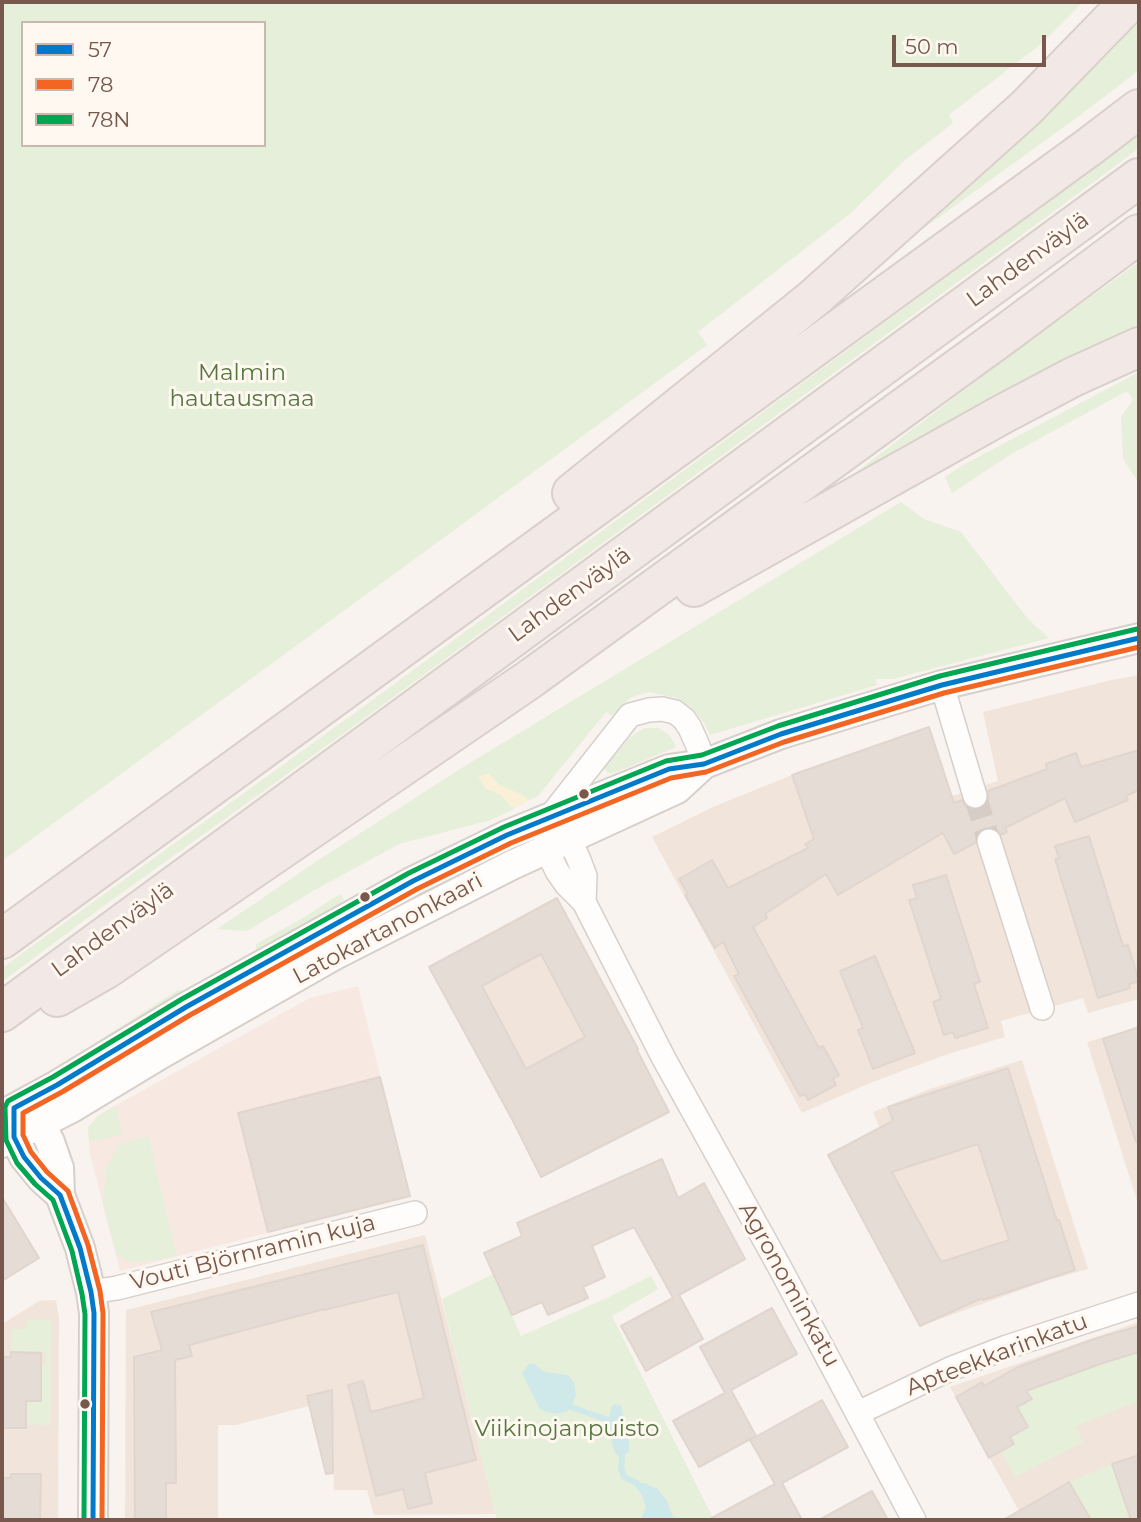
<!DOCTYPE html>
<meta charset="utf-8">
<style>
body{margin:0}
#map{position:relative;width:1141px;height:1522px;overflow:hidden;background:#f8f3ee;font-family:Montserrat,sans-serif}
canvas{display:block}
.frame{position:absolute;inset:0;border:4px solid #78584c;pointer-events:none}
.legend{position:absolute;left:21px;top:21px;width:245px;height:126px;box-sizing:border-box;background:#fff8f0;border:2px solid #c9b8ae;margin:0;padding:9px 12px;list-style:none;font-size:21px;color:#78584c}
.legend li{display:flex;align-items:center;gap:14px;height:35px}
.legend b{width:35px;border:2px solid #c9b8ae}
.scale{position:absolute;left:892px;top:35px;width:154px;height:32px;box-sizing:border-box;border:4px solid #78584c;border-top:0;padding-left:9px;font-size:21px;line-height:24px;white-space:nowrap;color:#78584c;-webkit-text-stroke:5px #fff8f0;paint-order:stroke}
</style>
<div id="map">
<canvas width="1141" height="1522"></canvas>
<div class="frame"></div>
<ul class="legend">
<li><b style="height:9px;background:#007ac9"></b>57</li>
<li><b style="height:9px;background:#f26522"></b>78</li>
<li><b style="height:9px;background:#00a651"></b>78N</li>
</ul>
<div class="scale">50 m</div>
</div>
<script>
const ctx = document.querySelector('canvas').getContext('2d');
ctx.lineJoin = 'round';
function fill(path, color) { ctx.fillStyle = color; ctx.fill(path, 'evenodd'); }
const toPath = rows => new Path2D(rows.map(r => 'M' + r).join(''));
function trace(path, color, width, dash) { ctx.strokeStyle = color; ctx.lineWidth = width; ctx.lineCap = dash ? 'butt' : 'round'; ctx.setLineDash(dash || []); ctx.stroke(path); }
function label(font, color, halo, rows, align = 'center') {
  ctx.font = font + ' Montserrat,sans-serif'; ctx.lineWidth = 6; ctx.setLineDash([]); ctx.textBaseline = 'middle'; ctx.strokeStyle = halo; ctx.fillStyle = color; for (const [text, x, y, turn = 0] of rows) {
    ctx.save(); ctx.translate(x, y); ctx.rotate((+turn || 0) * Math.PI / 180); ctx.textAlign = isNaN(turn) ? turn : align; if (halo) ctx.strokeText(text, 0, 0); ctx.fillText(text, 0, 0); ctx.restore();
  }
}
fill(toPath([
 [1139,675,1139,999,1088,1013,1083,998,1001,1021,1005,1037,948,1054,870,1083,802,1113,652,837,713,807,792,775,929,727,952,796,998,781,983,712,1107,681],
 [557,898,638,1049,510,1118,429,967],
 [1139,1027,1139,1207,1087,1042],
 [1022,1060,1088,1269,1049,1280,920,1326,828,1155,879,1127,873,1112,930,1089],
 [425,1235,496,1514,374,1515,367,1490,334,1490,333,1435,324,1402,236,1425,218,1425,218,1520,125,1520,126,1310],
 [56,1300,59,1319,58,1520,2,1520,2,1324,39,1301],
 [1139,1322,1139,1520,1024,1520,950,1387]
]), '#f1e5db');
fill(toPath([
 [358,986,410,1196,120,1271,90,1154,88,1127,98,1116,109,1109,310,998]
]), '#f8e8e2');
fill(toPath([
 [2,2,1083,2,1041,44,949,115,953,123,905,160,852,212,698,332,707,345,2,861],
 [23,23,264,23,264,145,23,145],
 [1139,6,1139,70,1083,113,866,270],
 [1139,135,1139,148,1110,170,365,718,94,913,2,982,2,968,363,707],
 [1139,262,1139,327,1015,389,855,481,851,476,997,365],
 [1139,372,1139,483,1123,459,1121,417,1133,400,1127,391,1013,453,952,493,945,477,965,464],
 [901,502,924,519,961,532,1028,619,1049,638,893,679,875,679,877,685,710,735,704,723,690,706,677,698,649,692,630,698,612,716,606,712,538,796,529,800,522,795,499,785,488,773,485,788,500,794,514,809,491,820,399,844,313,891,247,931,217,929,320,859,468,764],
 [645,728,659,728,670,736,676,747,619,771,611,773,607,772,604,768,630,737],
 [340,894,344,900,311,927,256,960,256,944,303,918],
 [178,990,202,991,62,1067,100,1040],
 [116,1105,122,1134,97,1141,89,1140,88,1127,98,1116],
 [148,1136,177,1256,140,1262,126,1261,116,1253,103,1204,106,1169,119,1144],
 [493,1274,521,1336,611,1296,651,1276,658,1289,612,1316,714,1520,497,1520,442,1299],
 [27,1320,51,1320,50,1425,25,1424,26,1399,37,1363,46,1363,46,1351,11,1352,12,1329,26,1329],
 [1139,1352,1139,1401,1076,1426,1083,1442,1015,1477,1001,1451,1010,1437,1028,1427,1017,1407,1031,1399,1026,1391,1103,1364,1102,1360,1112,1360],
 [1112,1464,1131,1519,1091,1520,1069,1482]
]), '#e6efd9');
fill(toPath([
 [488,773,499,785,522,795,529,800,514,809,500,794,485,788,478,777]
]), '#faefd7');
fill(toPath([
 [529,1364,534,1364,545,1372,568,1375,574,1383,576,1395,571,1407,566,1412,555,1414,540,1409,522,1373],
 [614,1404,621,1406,629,1440,629,1451,622,1457,615,1453,607,1426,611,1408],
 [637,1483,644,1483,658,1489,667,1501,674,1520,641,1520,646,1507,641,1493,636,1487]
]), '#cfe8e9');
trace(toPath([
 [571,1407,608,1420,611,1427],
 [619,1450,622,1457,621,1468,624,1477,637,1483,641,1489]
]), '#cfe8e9', 6);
const building = toPath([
 [929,727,954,803,962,800,965,806,971,809,980,809,986,805,989,799,988,791,1047,769,1046,764,1076,753,1081,767,1139,750,1139,790,1126,796,1128,800,1075,822,1065,798,1005,828,1007,832,1001,835,998,830,993,828,984,828,978,832,976,837,975,843,954,854,943,833,838,895,826,874,765,914,767,918,753,927,819,1048,823,1046,839,1075,833,1079,836,1085,808,1100,805,1094,800,1096,734,976,739,974,723,942,715,948,685,895,688,894,679,879,712,860,728,888,808,848,805,844,814,839,792,775,929,727],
 [1089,836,1123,946,1128,945,1139,981,1129,984,1130,988,1098,998,1055,859,1059,858,1055,846,1089,836],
 [946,875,980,982,974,984,988,1028,955,1038,953,1032,944,1035,933,1002,941,999,909,900,917,898,913,885,946,875],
 [557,898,638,1049,637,1050,669,1112,541,1177,511,1117,429,967,557,898],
 [541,954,585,1037,526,1069,482,986,541,954],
 [875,956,915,1053,873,1069,858,1030,863,1028,840,971,875,956],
 [1139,1027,1139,1141,1136,1142,1103,1039,1139,1027],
 [1008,1068,1057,1221,1059,1220,1075,1270,983,1300,982,1298,920,1326,828,1155,893,1121,888,1107,1008,1068],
 [978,1144,1009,1240,941,1262,892,1172,978,1144],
 [380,1077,410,1196,268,1232,238,1113,380,1077],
 [662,1159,678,1198,704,1183,745,1259,679,1295,703,1339,646,1371,621,1326,673,1298,634,1227,592,1246,605,1277,583,1287,588,1298,548,1315,542,1302,512,1315,484,1253,522,1236,517,1223,662,1159],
 [2,1197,39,1258,2,1281,2,1197],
 [423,1245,476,1460,425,1473,432,1503,408,1509,403,1489,376,1496,348,1385,363,1381,371,1412,424,1398,398,1292,324,1310,324,1309,189,1345,192,1356,175,1360,176,1483,166,1483,166,1520,135,1520,134,1357,162,1350,151,1312,423,1245],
 [772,1308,797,1354,731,1390,756,1436,699,1467,673,1421,725,1393,700,1347,772,1308],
 [1139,1326,1139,1352,1103,1363,1026,1391,1032,1399,1017,1407,1028,1427,1010,1437,1014,1444,989,1458,956,1397,982,1382,984,1386,1016,1368,1094,1339,1139,1326],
 [11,1352,41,1353,41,1401,26,1401,26,1428,3,1428,3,1417,2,1417,2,1357,11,1357,11,1352],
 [332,1390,333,1473,326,1474,307,1396,332,1390],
 [822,1400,848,1447,782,1483,802,1520,708,1520,775,1484,750,1440,822,1400],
 [1139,1455,1139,1520,1131,1520,1112,1464,1139,1455],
 [11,1474,41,1474,40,1520,2,1520,2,1478,11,1478,11,1474],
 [1069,1482,1091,1520,1003,1520,1045,1496,1069,1482],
 [872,1491,888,1520,819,1520,872,1491]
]);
fill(building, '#e5dcd5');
trace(building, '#e1d6cf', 2);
trace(toPath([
 [975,796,989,841]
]), '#d8ccc6', 23, [23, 11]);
const minor = toPath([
 [942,685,975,796],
 [549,818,630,715,649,710,662,709,675,712,684,719,690,728,698,746,704,764],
 [558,828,569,838,579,860,585,876,584,902],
 [547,832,546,848,557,871,566,884,584,902,663,1057,779,1266,914,1520],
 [989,841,1042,1008],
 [91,1292,117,1288,415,1213],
 [858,1413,950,1369,1007,1347,1139,1304]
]);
const tertiary = toPath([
 [2,1115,57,1085,186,1007,413,881,507,835,669,769,704,764,781,734,942,685,1139,638],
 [26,1115,41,1124,50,1142,59,1168,60,1195,80,1248,91,1292,94,1313,93,1520],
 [14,1118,14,1137,24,1157,41,1178,60,1195],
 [2,1143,70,1109,161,1054,333,956,510,866,677,789,704,764]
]);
const motorway = toPath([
 [572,493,814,298,1026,108,1129,2],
 [694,587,1001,415,1073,377,1139,347],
 [2,939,1089,147,1139,109],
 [57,997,106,969,530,679,1005,334,1139,234],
 [2,1012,1139,178]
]);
trace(minor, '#d7cfca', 26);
trace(tertiary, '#d7cfca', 32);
trace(motorway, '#dad0cb', 42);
trace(minor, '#fefdfc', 23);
trace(tertiary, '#fefdfc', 28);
trace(motorway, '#f2e8e6', 38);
trace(toPath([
 [93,1520,94,1313,91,1292,80,1248,60,1195,41,1178,24,1157,14,1137,14,1108,57,1085,186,1007,413,881,507,835,669,769,704,764,781,734,942,685,1139,638]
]), '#007ac9', 5);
trace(toPath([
 [102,1520,103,1313,100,1291,88,1245,68,1191,47,1172,31,1152,23,1135,23,1113,62,1092,190,1015,417,889,511,843,671,778,706,772,784,742,944,693,1139,647]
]), '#f26522', 5);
trace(toPath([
 [84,1520,85,1314,82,1294,72,1251,53,1200,35,1184,17,1163,6,1140,5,1107,8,1101,53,1077,182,999,409,873,504,827,666,761,702,755,778,726,940,676,1137,629]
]), '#00a651', 5);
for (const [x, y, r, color] of [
 [584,794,6,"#78584c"],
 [365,897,6,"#78584c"],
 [85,1404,6,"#78584c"]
]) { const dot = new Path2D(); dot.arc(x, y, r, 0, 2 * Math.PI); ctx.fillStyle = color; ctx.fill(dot); trace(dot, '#fff8f0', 2.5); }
label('23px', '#78584c', '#fff8f0', [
 ["Lahdenväylä",1028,260,-36],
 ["Lahdenväylä",570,595,-36],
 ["Latokartanonkaari",388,929,-28],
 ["Lahdenväylä",113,930,-36],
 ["Vouti Björnramin kuja",253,1253,-14],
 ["Agronominkatu",789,1285,61],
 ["Apteekkarinkatu",997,1355,-21]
]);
label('23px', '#557841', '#fff8f0', [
 ["Malmin",242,373],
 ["hautausmaa",242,399],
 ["Viikinojanpuisto",567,1429]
]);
</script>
